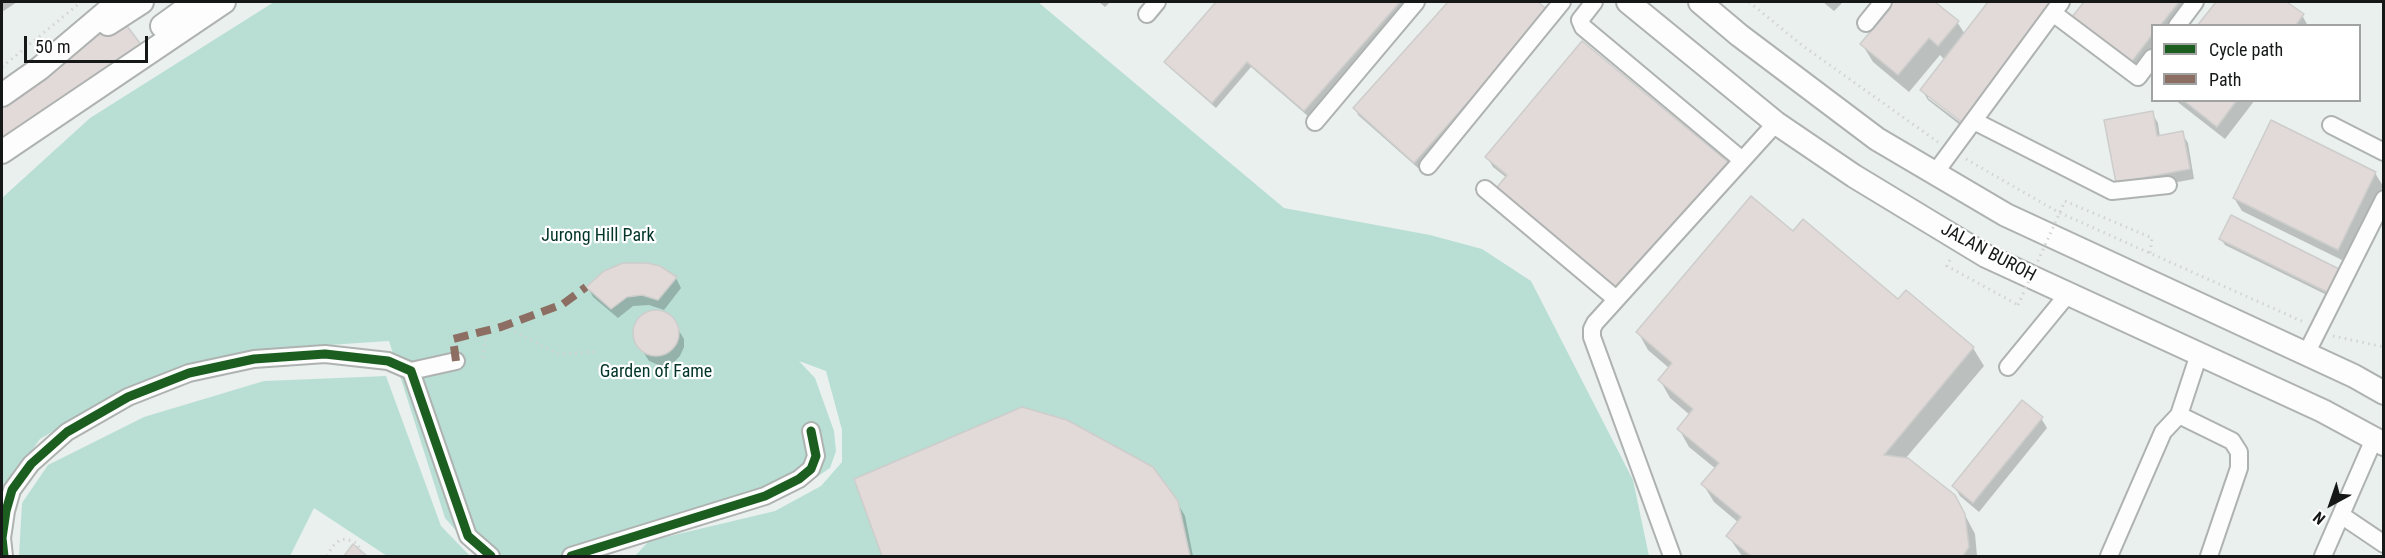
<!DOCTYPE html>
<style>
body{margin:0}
#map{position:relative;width:2385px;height:558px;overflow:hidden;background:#eaf0ee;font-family:"Roboto Condensed",sans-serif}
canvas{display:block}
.frame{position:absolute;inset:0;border:3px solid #151817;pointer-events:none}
.legend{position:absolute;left:2151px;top:24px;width:210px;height:78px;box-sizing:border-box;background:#fff;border:2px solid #a1a3a2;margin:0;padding:8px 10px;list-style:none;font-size:18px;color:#151817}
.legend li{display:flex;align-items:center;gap:12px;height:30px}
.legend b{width:30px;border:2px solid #a1a3a2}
.north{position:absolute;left:2301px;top:474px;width:60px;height:60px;-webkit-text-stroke:4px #fff;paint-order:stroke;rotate:220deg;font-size:16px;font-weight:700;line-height:24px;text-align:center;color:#151817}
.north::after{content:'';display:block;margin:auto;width:21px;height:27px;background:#151817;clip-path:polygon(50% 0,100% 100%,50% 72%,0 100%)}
.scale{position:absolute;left:24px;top:36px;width:124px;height:27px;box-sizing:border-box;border:3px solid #151817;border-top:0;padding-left:8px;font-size:18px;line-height:21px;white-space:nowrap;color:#151817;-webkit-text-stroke:4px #fff;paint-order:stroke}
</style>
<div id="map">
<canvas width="2385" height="558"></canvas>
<div class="frame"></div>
<ul class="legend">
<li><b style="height:8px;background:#1b5e20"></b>Cycle path</li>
<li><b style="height:8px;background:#8d6e63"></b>Path</li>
</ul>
<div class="north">N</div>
<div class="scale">50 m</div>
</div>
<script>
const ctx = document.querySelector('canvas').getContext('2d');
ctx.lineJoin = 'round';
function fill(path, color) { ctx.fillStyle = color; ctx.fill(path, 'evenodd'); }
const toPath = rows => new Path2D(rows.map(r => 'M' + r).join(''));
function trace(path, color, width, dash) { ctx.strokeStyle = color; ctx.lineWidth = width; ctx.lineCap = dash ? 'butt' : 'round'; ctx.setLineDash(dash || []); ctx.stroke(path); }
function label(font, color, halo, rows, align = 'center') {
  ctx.font = font + ' "Roboto Condensed",sans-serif'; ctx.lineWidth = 4.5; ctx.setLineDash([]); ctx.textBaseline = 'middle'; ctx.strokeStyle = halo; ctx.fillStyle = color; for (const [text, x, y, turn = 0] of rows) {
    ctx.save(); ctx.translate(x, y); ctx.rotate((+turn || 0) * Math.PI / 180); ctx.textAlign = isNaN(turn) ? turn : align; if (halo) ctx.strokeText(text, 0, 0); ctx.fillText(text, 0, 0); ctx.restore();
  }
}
fill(toPath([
 [274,2,1038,2,1284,208,1430,235,1482,249,1531,281,1633,480,1649,556,1190,556,1178,501,1153,467,1067,420,1022,407,854,479,882,556,635,556,649,541,775,511,821,486,842,462,842,430,826,371,799,361,815,378,834,431,836,451,830,468,805,485,768,504,641,535,591,556,478,556,445,518,389,341,284,348,118,393,40,439,6,487,2,500,2,198,90,118],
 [386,376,441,526,470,556,387,556,314,508,290,556,19,556,22,503,48,465,144,417,264,381]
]), '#b9dfd4');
fill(toPath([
 [2,2,17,2,2,12],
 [1099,2,1110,2,1105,7],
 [1218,2,1409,2,1309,117,1251,67,1216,108,1170,68,1166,62],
 [1450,2,1536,2,1551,18,1418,168,1358,115,1355,108],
 [1823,2,1843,2,1834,11],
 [1887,2,1933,2,1957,22,1965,34,1990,2,2069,2,1969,132,1928,100,1922,90,1945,60,1940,55,1909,92,1873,62,1862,44,1890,11,1885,4],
 [1928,94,1970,126,1968,128,1928,98],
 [2086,2,2196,2,2177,26,2152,26,2152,57,2138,76,2073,18],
 [2218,2,2284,2,2302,15,2308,26,2199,26],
 [148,59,2,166,2,96],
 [2175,100,2255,100,2225,139],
 [2152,113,2158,123,2160,137,2182,133,2188,143,2194,179,2123,192,2117,182],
 [1487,157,1726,163,1732,173,1625,303,1502,201,1507,178,1493,167],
 [2375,173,2383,186,2346,262,2242,211,2234,198],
 [1793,233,1898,301,1906,292,1973,348,1984,366,1905,459,1965,515,1975,534,1977,556,1742,556,1728,536,1739,523,1714,502,1703,484,1716,469,1689,447,1679,429,1690,415,1670,398,1660,380,1669,368,1648,350,1638,332],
 [2221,239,2340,271,2333,298,2225,245],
 [676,278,681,288,664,310,649,305,633,306,618,318,593,297,588,287],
 [651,312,660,312,670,316,684,339,684,347,680,356,673,363,661,366,649,361,635,339,635,329,639,319],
 [2041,418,2047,428,1979,512,1960,496,1954,486],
 [856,479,1177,502,1185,516,1193,556,883,556]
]), '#0003');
const building = toPath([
 [1216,2,1400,2,1304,111,1247,62,1212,103,1164,62,1216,2],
 [1448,2,1538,2,1549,11,1414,163,1353,108,1448,2],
 [1885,2,1935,2,1959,21,1938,46,1929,38,1898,75,1860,44,1890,9,1884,4,1885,2],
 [1988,2,2056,2,1963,123,1920,90,1988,2],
 [2084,2,2179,2,2160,26,2152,26,2152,35,2130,64,2071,18,2084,2],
 [2216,2,2287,2,2304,14,2295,26,2197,26,2216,2],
 [116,11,142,46,2,148,2,94,116,11],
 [1582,41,1728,162,1618,294,1494,191,1507,175,1485,157,1582,41],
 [2183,100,2237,100,2217,127,2183,100],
 [2153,111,2157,136,2183,131,2190,169,2116,183,2104,120,2153,111],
 [2271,120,2376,172,2338,250,2233,198,2271,120],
 [1751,196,1793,231,1803,219,1898,299,1906,290,1974,347,1884,455,1908,458,1955,495,1965,514,1969,547,1963,556,1751,556,1726,536,1741,517,1701,484,1719,463,1677,429,1693,409,1658,380,1672,363,1636,332,1751,196],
 [2231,215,2341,270,2329,293,2219,239,2231,215],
 [623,263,647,263,660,266,677,277,658,300,642,295,627,297,611,309,586,287,604,271,623,263],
 '633 333a23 23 0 1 1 46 0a23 23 0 1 1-46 0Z',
 [2022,400,2043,417,1973,503,1952,486,2022,400],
 [1022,407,1067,420,1153,467,1178,501,1190,556,882,556,854,479,1022,407],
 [353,544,367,556,344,556,353,544]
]);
fill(building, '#e2dad9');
trace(building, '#cdcdcc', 1.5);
const minor = toPath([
 [1594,2,1580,20,1583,27,1742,160],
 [2053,13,2138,77,2152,58],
 [1147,14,1157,2],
 [1866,23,1883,2],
 [2177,26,2195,2],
 [1974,121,2112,191,2168,185],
 [1315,122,1416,2],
 [2331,125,2384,152],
 [1428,166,1562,2],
 [1935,173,2061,2],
 [1485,189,1616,299],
 [2199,354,2179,415,2232,441,2239,452,2239,468,2209,556],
 [2306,354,2384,199],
 [2008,367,2068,294],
 [411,371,468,536,491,556],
 [411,371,456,361],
 [2341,515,2384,544],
 [4,556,2,538,6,511,12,490,31,464,67,432,128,397,189,373,254,359,325,354,388,361,411,371],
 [571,556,765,496,799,479,811,469,816,456,811,431],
 [1672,556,1592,337,1592,329,1595,323,1776,123],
 [2109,556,2163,432,2179,415],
 [2323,556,2374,439]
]);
const major = toPath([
 [1628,2,1776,123,1854,176,1986,256,2323,411,2384,444],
 [1700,2,1739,35,1877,139,2006,215,2354,376,2384,393],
 [108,24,142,2],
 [162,26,195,2],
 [2,95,39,69,118,2],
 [2,152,224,2]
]);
trace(minor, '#aeb2b0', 20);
trace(major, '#aeb2b0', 26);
trace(toPath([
 [1749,2,1803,46,1938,142],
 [2,67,81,2],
 [1966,159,2058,212,2306,323],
 [2065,201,2152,238,2150,253],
 [2,203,3,204],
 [1950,260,1947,266,2018,305],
 [504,326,558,354,599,352],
 [2333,336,2384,347],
 [483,358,486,331],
 [327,556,332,547,340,540,346,539,357,543,363,556]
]), '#d2d4d4', 3, [1.5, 4.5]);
trace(minor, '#fcfdfc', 16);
trace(major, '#fcfdfc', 22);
trace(toPath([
 [2018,305,2065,201]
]), '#d2d4d4', 3, [1.5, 4.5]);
trace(toPath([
 [456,361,453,339,501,327,563,304,586,287]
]), '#8d6e63', 8, [15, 8]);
trace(toPath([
 [4,556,2,538,6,511,12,490,31,464,67,432,128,397,189,373,254,359,325,354,388,361,411,371,468,536,491,556],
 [571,556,765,496,799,479,811,469,816,456,811,431]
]), '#1b5e20', 9);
label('18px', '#02352a', '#fff', [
 ["Jurong Hill Park",598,236],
 ["Garden of Fame",656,372]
]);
label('18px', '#151817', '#fff', [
 ["JALAN BUROH",1988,253,28]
]);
</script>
